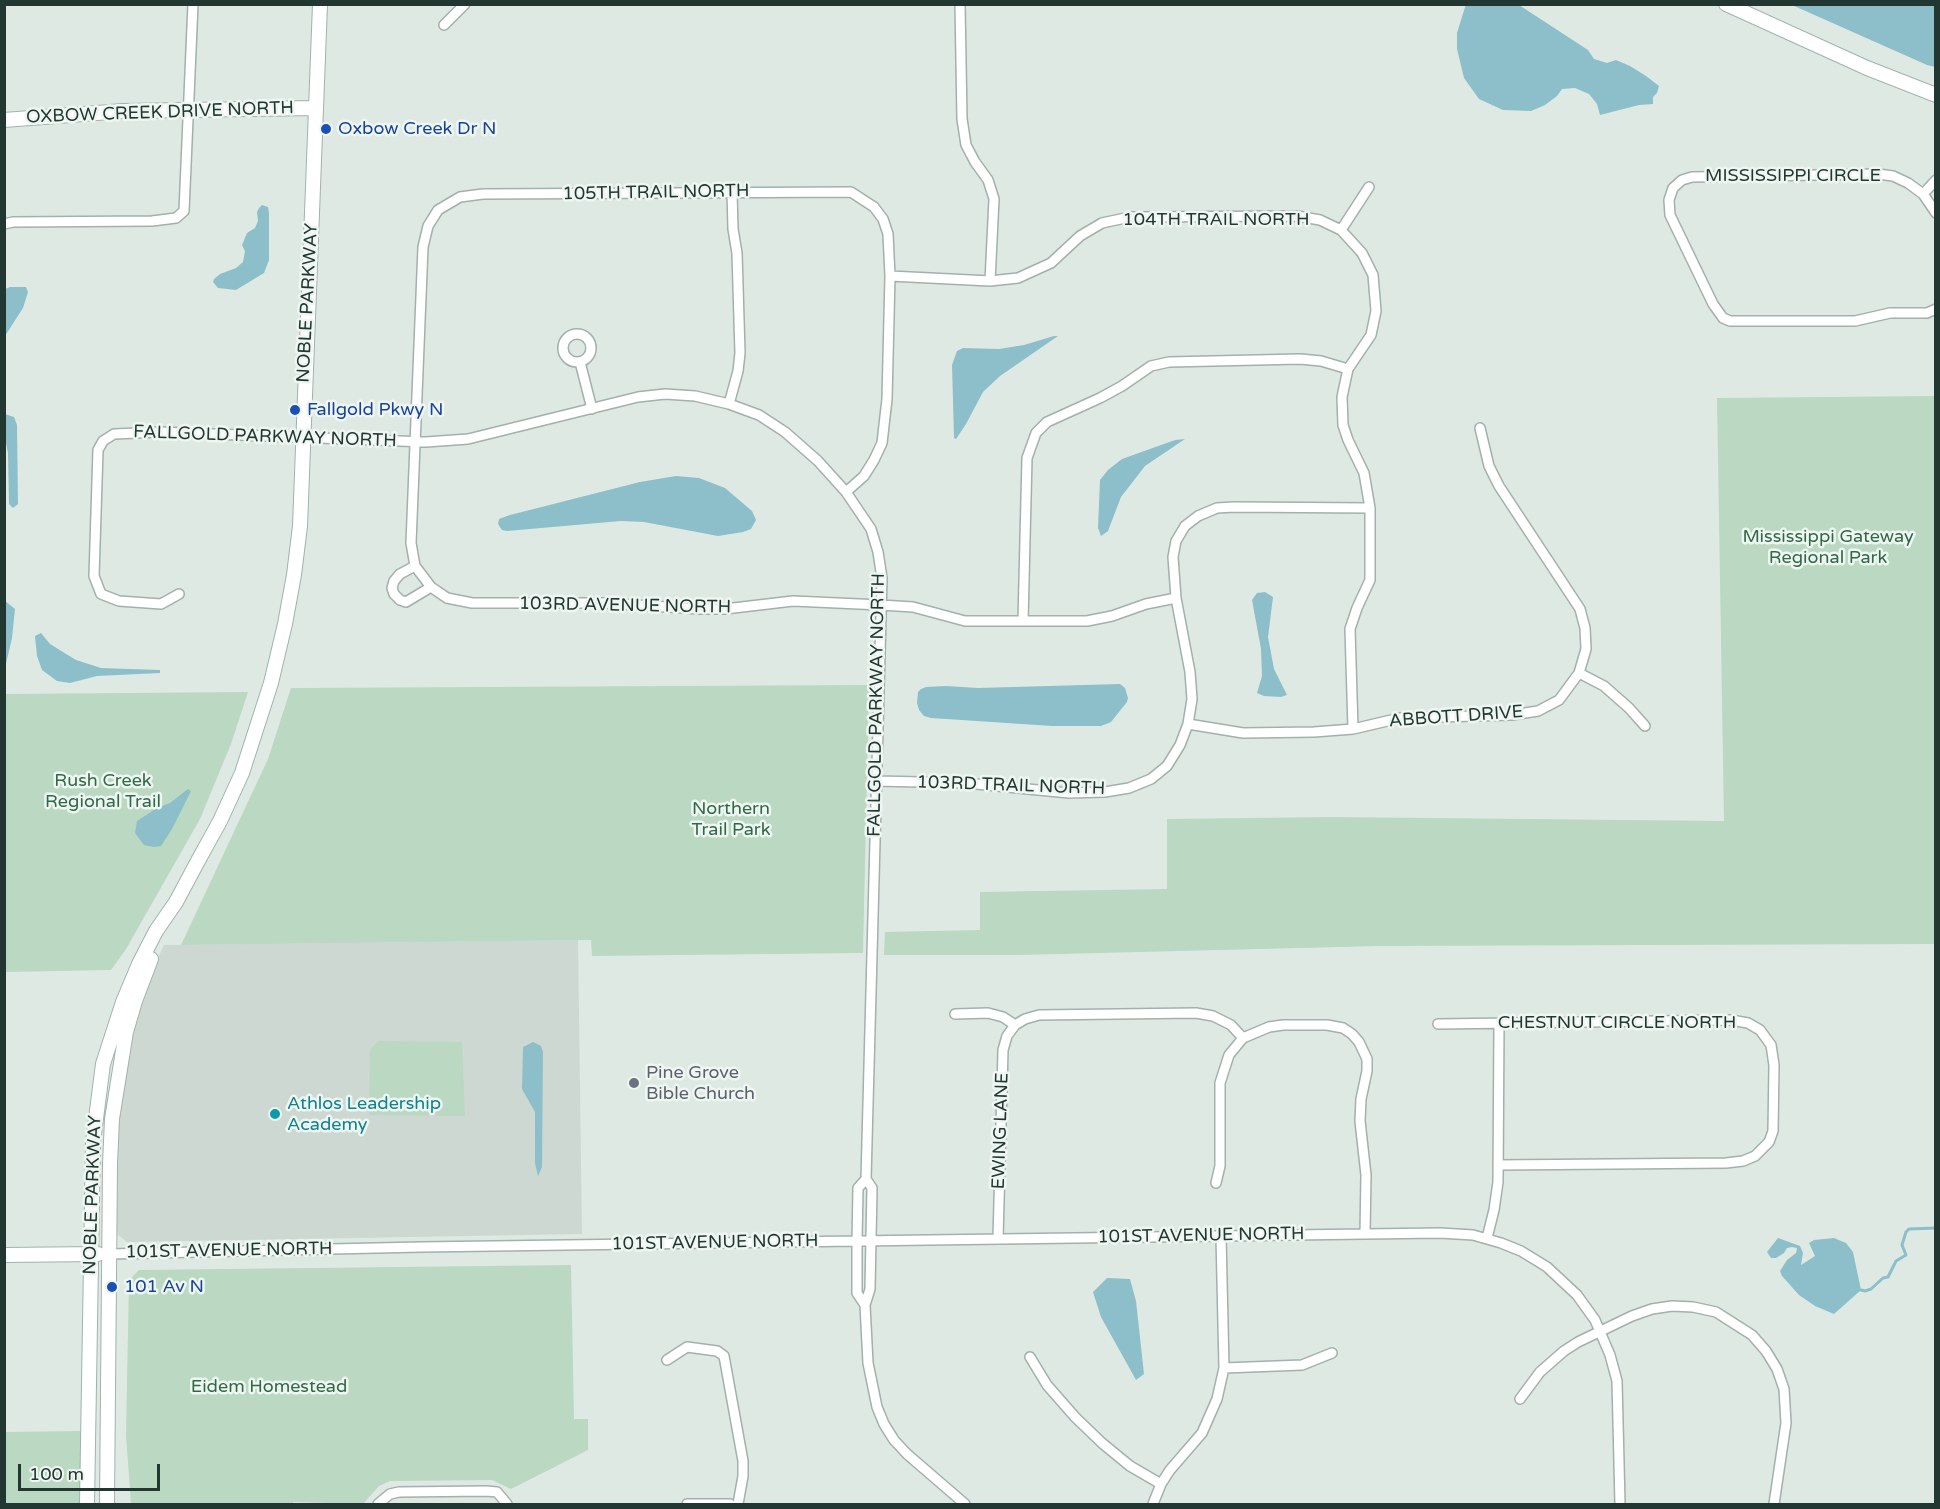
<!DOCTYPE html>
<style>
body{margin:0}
#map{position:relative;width:1940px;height:1509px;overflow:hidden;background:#dfe9e4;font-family:"Varela Round",sans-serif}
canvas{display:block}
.frame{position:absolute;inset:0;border:6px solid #223731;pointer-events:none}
.scale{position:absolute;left:18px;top:1464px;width:142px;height:27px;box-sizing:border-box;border:3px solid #223731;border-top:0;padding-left:8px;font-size:18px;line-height:21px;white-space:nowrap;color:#223731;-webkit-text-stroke:4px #eff6f2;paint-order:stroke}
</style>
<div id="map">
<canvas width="1940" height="1509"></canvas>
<div class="frame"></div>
<div class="scale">100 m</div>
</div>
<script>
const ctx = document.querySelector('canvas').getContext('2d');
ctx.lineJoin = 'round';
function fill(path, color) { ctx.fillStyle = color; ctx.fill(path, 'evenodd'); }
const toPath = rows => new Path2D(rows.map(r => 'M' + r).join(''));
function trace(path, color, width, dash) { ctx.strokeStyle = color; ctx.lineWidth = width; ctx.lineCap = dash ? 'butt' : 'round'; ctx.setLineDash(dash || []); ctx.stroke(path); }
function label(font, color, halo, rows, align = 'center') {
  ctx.font = font + ' "Varela Round",sans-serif'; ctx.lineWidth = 5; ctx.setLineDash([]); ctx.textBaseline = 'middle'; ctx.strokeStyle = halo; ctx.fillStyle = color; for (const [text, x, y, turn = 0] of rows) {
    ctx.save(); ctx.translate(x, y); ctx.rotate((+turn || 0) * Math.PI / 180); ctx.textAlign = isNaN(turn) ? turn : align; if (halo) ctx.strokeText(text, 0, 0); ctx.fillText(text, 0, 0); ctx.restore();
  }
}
fill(toPath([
 [578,940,582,1234,127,1242,118,1235,113,1221,118,1111,131,1032,153,969,164,945]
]), '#cdd8d3');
fill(toPath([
 [1935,396,1935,944,1380,946,1019,955,884,955,885,932,980,930,980,892,1167,889,1167,819,1331,817,1724,821,1717,398],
 [869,685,863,953,592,956,591,940,181,945,268,759,291,688],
 [248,692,231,744,200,819,126,949,111,970,5,972,4,694],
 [378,1041,462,1042,465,1116,369,1115,370,1050],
 [571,1265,574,1419,588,1419,588,1450,511,1489,492,1480,390,1481,379,1486,363,1504,293,1502,293,1504,131,1504,126,1435,129,1280,139,1270],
 [82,1431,80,1504,5,1504,4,1432]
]), '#bad8c2');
fill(toPath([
 [1466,4,1519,5,1588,50,1594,59,1607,63,1616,60,1630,66,1646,76,1659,86,1657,93,1653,97,1653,104,1639,105,1600,115,1597,104,1589,94,1575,88,1562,89,1557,96,1545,105,1531,111,1503,110,1479,99,1464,78,1457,49,1457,33],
 [1792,5,1935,5,1935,67,1927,65],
 [262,205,268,207,269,213,269,260,264,273,236,290,218,288,213,282,214,279,220,274,236,268,243,262,245,251,242,245,247,233,255,228,258,221,257,212,259,208],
 [10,287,26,287,28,292,23,308,5,336,5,289],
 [1054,336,1058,336,1000,376,983,392,966,424,956,439,954,438,952,365,957,351,963,348,999,349,1024,345],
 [5,414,14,417,17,425,18,504,13,508,9,504,8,453,5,438],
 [1185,439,1145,466,1121,497,1108,531,1101,536,1098,528,1100,480,1108,470,1122,459,1175,440],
 [676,476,699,478,725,488,752,511,756,520,751,529,743,532,718,536,644,522,621,521,507,531,502,530,498,524,499,519,510,515,640,482],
 [1265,592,1273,597,1268,637,1274,669,1287,695,1281,697,1264,696,1257,693,1262,676,1261,649,1252,600,1257,593],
 [4,600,15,609,12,638,5,668],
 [41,633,50,644,76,660,101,668,160,670,160,673,97,676,70,683,57,681,42,670,37,656,35,636],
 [1120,684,1125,688,1128,698,1127,702,1111,722,1101,726,1052,726,931,718,924,716,919,710,917,703,918,692,921,689,926,687,946,686,978,688],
 [188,789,191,791,172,829,161,846,154,847,144,845,135,833,137,821,157,808,170,803],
 [533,1042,541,1046,543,1052,542,1167,538,1176,535,1163,535,1112,522,1089,523,1047],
 [1778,1238,1800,1246,1803,1253,1801,1265,1815,1256,1809,1243,1814,1240,1834,1238,1846,1243,1853,1252,1861,1290,1834,1314,1815,1306,1799,1295,1782,1276,1780,1271,1787,1260,1796,1253,1797,1248,1792,1247,1787,1248,1784,1253,1776,1258,1771,1258,1767,1252],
 [1107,1278,1130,1279,1136,1301,1144,1374,1136,1380,1101,1317,1093,1292]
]), '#8cbfc9');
trace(toPath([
 [1861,1290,1865,1291,1871,1289,1883,1278,1888,1277,1896,1261,1906,1255,1902,1245,1906,1232,1909,1229,1936,1228]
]), '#8cbfc9', 3);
const street = toPath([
 [960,4,962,119,966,145,975,162,988,180,994,199,990,281],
 [444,25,465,4],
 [1923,194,1936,180],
 [1936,213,1923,194,1908,183,1893,176,1878,174,1692,177,1682,180,1673,188,1669,200,1670,215,1713,304,1723,318,1730,321,1855,321,1890,313,1927,313,1936,309],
 [4,224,13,222,152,221,176,218,184,211,193,4],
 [1341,230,1369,187],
 [890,276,990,281,1018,278,1051,263,1080,236,1102,223,1130,217,1297,216,1320,220,1341,230,1362,253,1373,275,1376,311,1371,335,1348,369,1342,397,1343,425,1348,440,1364,473,1370,508,1370,580,1357,608,1350,629,1353,729],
 '563 348a14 14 0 1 1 28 0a14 14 0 1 1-28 0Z',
 [580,362,592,409],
 [729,404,738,371,740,353,737,253,733,229,732,192],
 [846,492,864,476,874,460,882,443,887,399,890,276,888,234,883,219,874,207,851,192,483,194,460,197,438,210,428,226,423,247,411,543,415,566,431,587,447,598,472,603,604,603,700,609,725,609,793,601,881,605,913,607,965,621,1087,621,1112,616,1146,604,1176,598],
 [415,566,400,574,394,581,392,588,394,594,400,600,406,602,431,587],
 [179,594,161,604,119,601,101,594,94,576,98,450,103,441,114,434,160,432,426,442,468,439,638,397,665,394,695,396,729,404,759,415,785,432,818,461,846,492,871,529,878,552,882,578,866,1179,872,1188,870,1289,865,1305,868,1363,877,1407,884,1424,894,1440,907,1454,965,1504],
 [1023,621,1027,458,1036,433,1047,422,1100,398,1122,386,1151,366,1169,362,1300,359,1321,361,1348,369],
 [1579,673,1604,686,1629,708,1645,726],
 [1188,724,1243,733,1314,732,1353,729,1400,718,1512,715,1538,711,1559,700,1579,673,1586,649,1585,628,1580,609,1499,486,1489,466,1480,428],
 [876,781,966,783,1069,793,1105,792,1129,788,1151,779,1167,766,1180,745,1188,724,1192,699,1190,672,1176,598,1173,557,1176,541,1185,526,1198,516,1217,508,1234,507,1370,508],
 [955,1014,988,1013,1003,1017,1015,1025,1025,1019,1039,1015,1196,1013,1213,1016,1231,1025,1243,1038,1269,1027,1283,1025,1327,1025,1343,1028,1352,1034,1359,1042,1367,1059,1367,1071,1361,1099,1360,1121,1366,1175,1365,1234],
 [1438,1024,1731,1020,1748,1023,1760,1030,1771,1045,1774,1065,1773,1131,1769,1142,1755,1156,1743,1161,1726,1163,1498,1165],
 [1216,1183,1220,1166,1220,1083,1229,1055,1243,1038],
 [1487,1238,1494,1210,1498,1182,1499,1023],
 [998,1239,1003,1050,1007,1036,1015,1025],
 [109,1254,421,1247,1365,1234,1440,1233,1473,1235,1501,1243,1521,1251,1547,1267,1577,1295,1595,1320,1610,1355,1617,1381,1620,1504],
 [865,1305,857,1293,857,1241,858,1188,866,1179],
 [1030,1357,1047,1385,1075,1417,1102,1443,1130,1466,1161,1484],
 [667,1360,687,1347,717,1351,724,1356,743,1461,743,1476,738,1504],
 [1224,1368,1302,1365,1332,1353],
 [1520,1399,1540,1372,1564,1351,1578,1342,1632,1316,1652,1309,1672,1306,1693,1307,1716,1312,1752,1335,1766,1351,1777,1369,1784,1389,1786,1423,1774,1504],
 [378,1504,390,1494,399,1492,486,1491,497,1492,507,1504],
 [687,1504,730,1504],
 [1153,1504,1161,1484,1170,1470,1202,1433,1217,1399,1224,1368,1221,1236]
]);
const secondary = toPath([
 [1726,4,1867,68,1936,95],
 [4,120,123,111,316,108],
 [4,1255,98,1254],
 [87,1504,93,1142,103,1064,123,1002,139,964,156,931,176,902,199,859,220,821,242,773,271,683,285,624,294,575,300,526,320,4],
 [107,1504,110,1164,112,1119,126,1032,135,1001,151,959]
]);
trace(street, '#a3b0ab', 12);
trace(secondary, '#9fb3ac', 16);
trace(street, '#fff', 9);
trace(secondary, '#fff', 14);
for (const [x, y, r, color] of [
 [326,129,6,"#1a4fb4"],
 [295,410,6,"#1a4fb4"],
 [634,1083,6,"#6b7280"],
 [275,1114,6,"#0f9aa8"],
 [112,1287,6,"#1a4fb4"]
]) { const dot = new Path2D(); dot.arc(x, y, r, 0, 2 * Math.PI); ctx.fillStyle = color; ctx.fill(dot); trace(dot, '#eff6f2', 2); }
label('18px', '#223731', '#eff6f2', [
 ["OXBOW CREEK DRIVE NORTH",160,113,-2],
 ["MISSISSIPPI CIRCLE",1793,176],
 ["105TH TRAIL NORTH",656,193,-1],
 ["104TH TRAIL NORTH",1216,220],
 ["NOBLE PARKWAY",308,303,-87],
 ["FALLGOLD PARKWAY NORTH",265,437,2],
 ["103RD AVENUE NORTH",625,606,1],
 ["FALLGOLD PARKWAY NORTH",877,705,-89],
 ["ABBOTT DRIVE",1456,717,-4],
 ["103RD TRAIL NORTH",1011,786,2],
 ["CHESTNUT CIRCLE NORTH",1617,1023],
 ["EWING LANE",1001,1131,-88],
 ["NOBLE PARKWAY",93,1195,-88],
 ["101ST AVENUE NORTH",1201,1236,-1],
 ["101ST AVENUE NORTH",715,1243,-1],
 ["101ST AVENUE NORTH",229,1251,-1]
]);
label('18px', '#164399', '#eff6f2', [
 ["Oxbow Creek Dr N",338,129],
 ["Fallgold Pkwy N",307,410],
 ["101 Av N",124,1287]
], 'left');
label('18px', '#306947', '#eff6f2', [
 ["Mississippi Gateway",1828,537],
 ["Regional Park",1828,558],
 ["Rush Creek",103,781],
 ["Regional Trail",103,802],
 ["Northern",731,809],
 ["Trail Park",731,830],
 ["Eidem Homestead",269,1387]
]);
label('18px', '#5b616d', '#eff6f2', [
 ["Pine Grove",646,1073],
 ["Bible Church",646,1094]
], 'left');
label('18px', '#0d838f', '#eff6f2', [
 ["Athlos Leadership",287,1104],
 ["Academy",287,1125]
], 'left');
</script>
